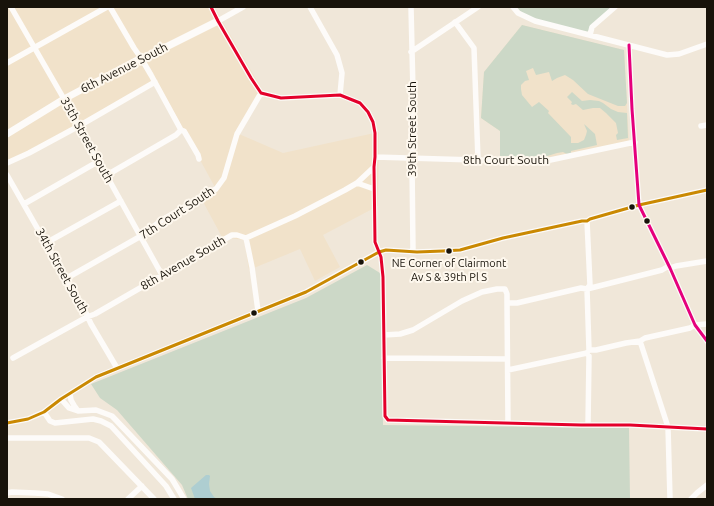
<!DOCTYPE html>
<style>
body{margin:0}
#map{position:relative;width:714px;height:506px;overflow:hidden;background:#f0e7d9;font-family:Ubuntu,sans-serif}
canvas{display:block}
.frame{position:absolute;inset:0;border:8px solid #18130a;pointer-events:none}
</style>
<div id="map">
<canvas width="714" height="506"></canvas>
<div class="frame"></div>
</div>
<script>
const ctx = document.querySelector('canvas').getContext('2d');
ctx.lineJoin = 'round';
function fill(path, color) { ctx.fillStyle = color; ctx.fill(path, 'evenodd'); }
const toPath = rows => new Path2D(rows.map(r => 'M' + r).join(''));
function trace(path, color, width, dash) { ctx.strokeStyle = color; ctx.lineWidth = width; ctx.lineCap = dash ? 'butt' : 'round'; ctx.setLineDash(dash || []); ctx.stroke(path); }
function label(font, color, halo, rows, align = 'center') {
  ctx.font = font + ' Ubuntu,sans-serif'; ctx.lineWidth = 4; ctx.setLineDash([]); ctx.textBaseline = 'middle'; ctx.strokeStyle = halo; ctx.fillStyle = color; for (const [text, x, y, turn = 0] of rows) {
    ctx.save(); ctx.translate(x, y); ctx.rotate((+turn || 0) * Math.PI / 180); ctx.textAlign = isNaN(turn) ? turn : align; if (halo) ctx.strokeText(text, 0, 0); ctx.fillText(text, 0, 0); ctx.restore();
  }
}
fill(toPath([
 [7,7,214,7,263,91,239,134,283,153,379,132,378,206,323,235,340,267,315,281,300,249,249,270,244,240,222,237,202,200,217,191,156,79,7,164],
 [522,25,624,50,629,142,571,154,541,158,500,156,500,131,481,118,484,72]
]), '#f1e2ca');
fill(toPath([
 [517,7,613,7,587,32,534,19,521,12],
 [522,25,624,50,627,103,625,106,618,106,588,94,573,80,565,75,557,78,552,81,549,72,536,75,533,68,526,71,529,80,525,81,521,85,521,89,522,95,532,107,539,102,549,111,548,113,571,137,571,143,578,143,584,140,586,135,587,131,584,124,595,134,597,145,571,151,571,154,567,154,563,152,557,153,541,158,500,156,500,131,481,118,484,72],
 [572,92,582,101,590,100,599,101,603,103,611,109,618,112,627,113,628,138,617,140,616,135,618,133,616,123,606,113,600,108,593,108,583,110,576,104,573,105,571,104,572,102,567,97],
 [367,265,380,273,383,425,629,428,630,499,188,499,182,485,117,410,100,398,91,384,306,298]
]), '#ccd8c7');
fill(toPath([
 [206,475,209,475,210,476,209,484,210,491,214,497,217,499,195,499,191,488]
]), '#aeced1');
trace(toPath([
 [11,7,64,99,162,275],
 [110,7,134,48,141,58,151,75,181,130,184,131,198,155,199,159],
 [211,7,218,21,251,78,261,93,281,98,340,95,360,103,368,112,373,122,375,133,375,157,374,167,375,242,381,257,383,277,385,416,388,420,581,425,630,425,707,429],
 [310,7,337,55,342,73,340,95],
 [411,7,414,134,412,164,413,251],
 [513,7,518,13,535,21,667,55,679,54,707,44],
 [218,21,243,7],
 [455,22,474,48,478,160],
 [590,35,592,27,615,7],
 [629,45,632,109,639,205,670,268,695,325,707,341],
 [411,52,478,7],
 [7,63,107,7],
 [701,126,707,125],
 [375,157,541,162,635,142],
 [7,163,29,153,79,126,155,82],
 [7,175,64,275,67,278,69,284,86,313,91,324,117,368],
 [107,175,176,135,181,130],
 [357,183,374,189],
 [24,204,99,161],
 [587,221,590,285,587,289,589,350,587,353,589,356,588,425],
 [246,238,252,267,258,311],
 [46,243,121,201],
 [67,278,141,236,162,220,216,189,224,178,237,134,261,93],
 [507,303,517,303,581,288,587,289,662,270,667,267,670,268,676,266,707,261],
 [384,335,400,334,413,330,462,301,482,292,497,289,505,289,507,294,507,303,508,423],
 [640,341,668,427,670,499],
 [13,358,87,317,95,314,232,235,237,235,246,238,295,216,345,190,357,183,374,167],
 [384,358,507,359],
 [508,370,587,353,589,350,596,350,626,343,640,341,645,338,690,328,695,325,707,324],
 [70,394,71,400,75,407,78,411,96,410,112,416,172,479,184,499],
 [61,399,69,408,78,411],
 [44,412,50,421,55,423,93,419,101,421,111,426,166,486,174,499],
 [7,423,28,419,44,412,61,399,96,377,306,292,379,252,386,250,417,252,443,251,460,250,503,238,582,221,587,221,590,219,639,205,707,190],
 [7,438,89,438,99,442,154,499],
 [7,493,12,492,35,493,48,494,62,499],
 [128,499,142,486],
 [691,499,697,493,707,485]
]), '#fdfbf9', 5.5);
trace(toPath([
 [7,134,64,99,141,58,150,55,218,21]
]), '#fdfbf9', 7);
trace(toPath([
 [7,423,28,419,44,412,61,399,96,377,306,292,379,252,386,250,417,252,443,251,460,250,503,238,582,221,587,221,590,219,639,205,707,190]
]), '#ca8902', 3);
trace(toPath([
 [629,45,632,109,639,205,670,268,695,325,707,341]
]), '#e5007d', 3);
trace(toPath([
 [211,7,218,21,251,78,261,93,281,98,340,95,360,103,368,112,373,122,375,133,375,157,374,167,375,242,381,257,383,277,385,416,388,420,581,425,630,425,707,429]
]), '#e4002b', 3);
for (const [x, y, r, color] of [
 [632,207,3.5,"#18130a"],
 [647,221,3.5,"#18130a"],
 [449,251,3.5,"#18130a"],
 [361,262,3.5,"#18130a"],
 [254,313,3.5,"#18130a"]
]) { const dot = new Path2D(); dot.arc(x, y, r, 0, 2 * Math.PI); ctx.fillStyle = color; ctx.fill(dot); trace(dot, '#fef8ee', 1.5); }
label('11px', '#18130a', '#fef8ee', [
 ["NE Corner of Clairmont",449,263],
 ["Av S & 39th Pl S",449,277]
]);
label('12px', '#18130a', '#fef8ee', [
 ["6th Avenue South",124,68,-27],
 ["39th Street South",412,129,-90],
 ["35th Street South",87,140,61],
 ["8th Court South",506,160],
 ["7th Court South",177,213,-33],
 ["8th Avenue South",183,263,-30],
 ["34th Street South",62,271,61]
]);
</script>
